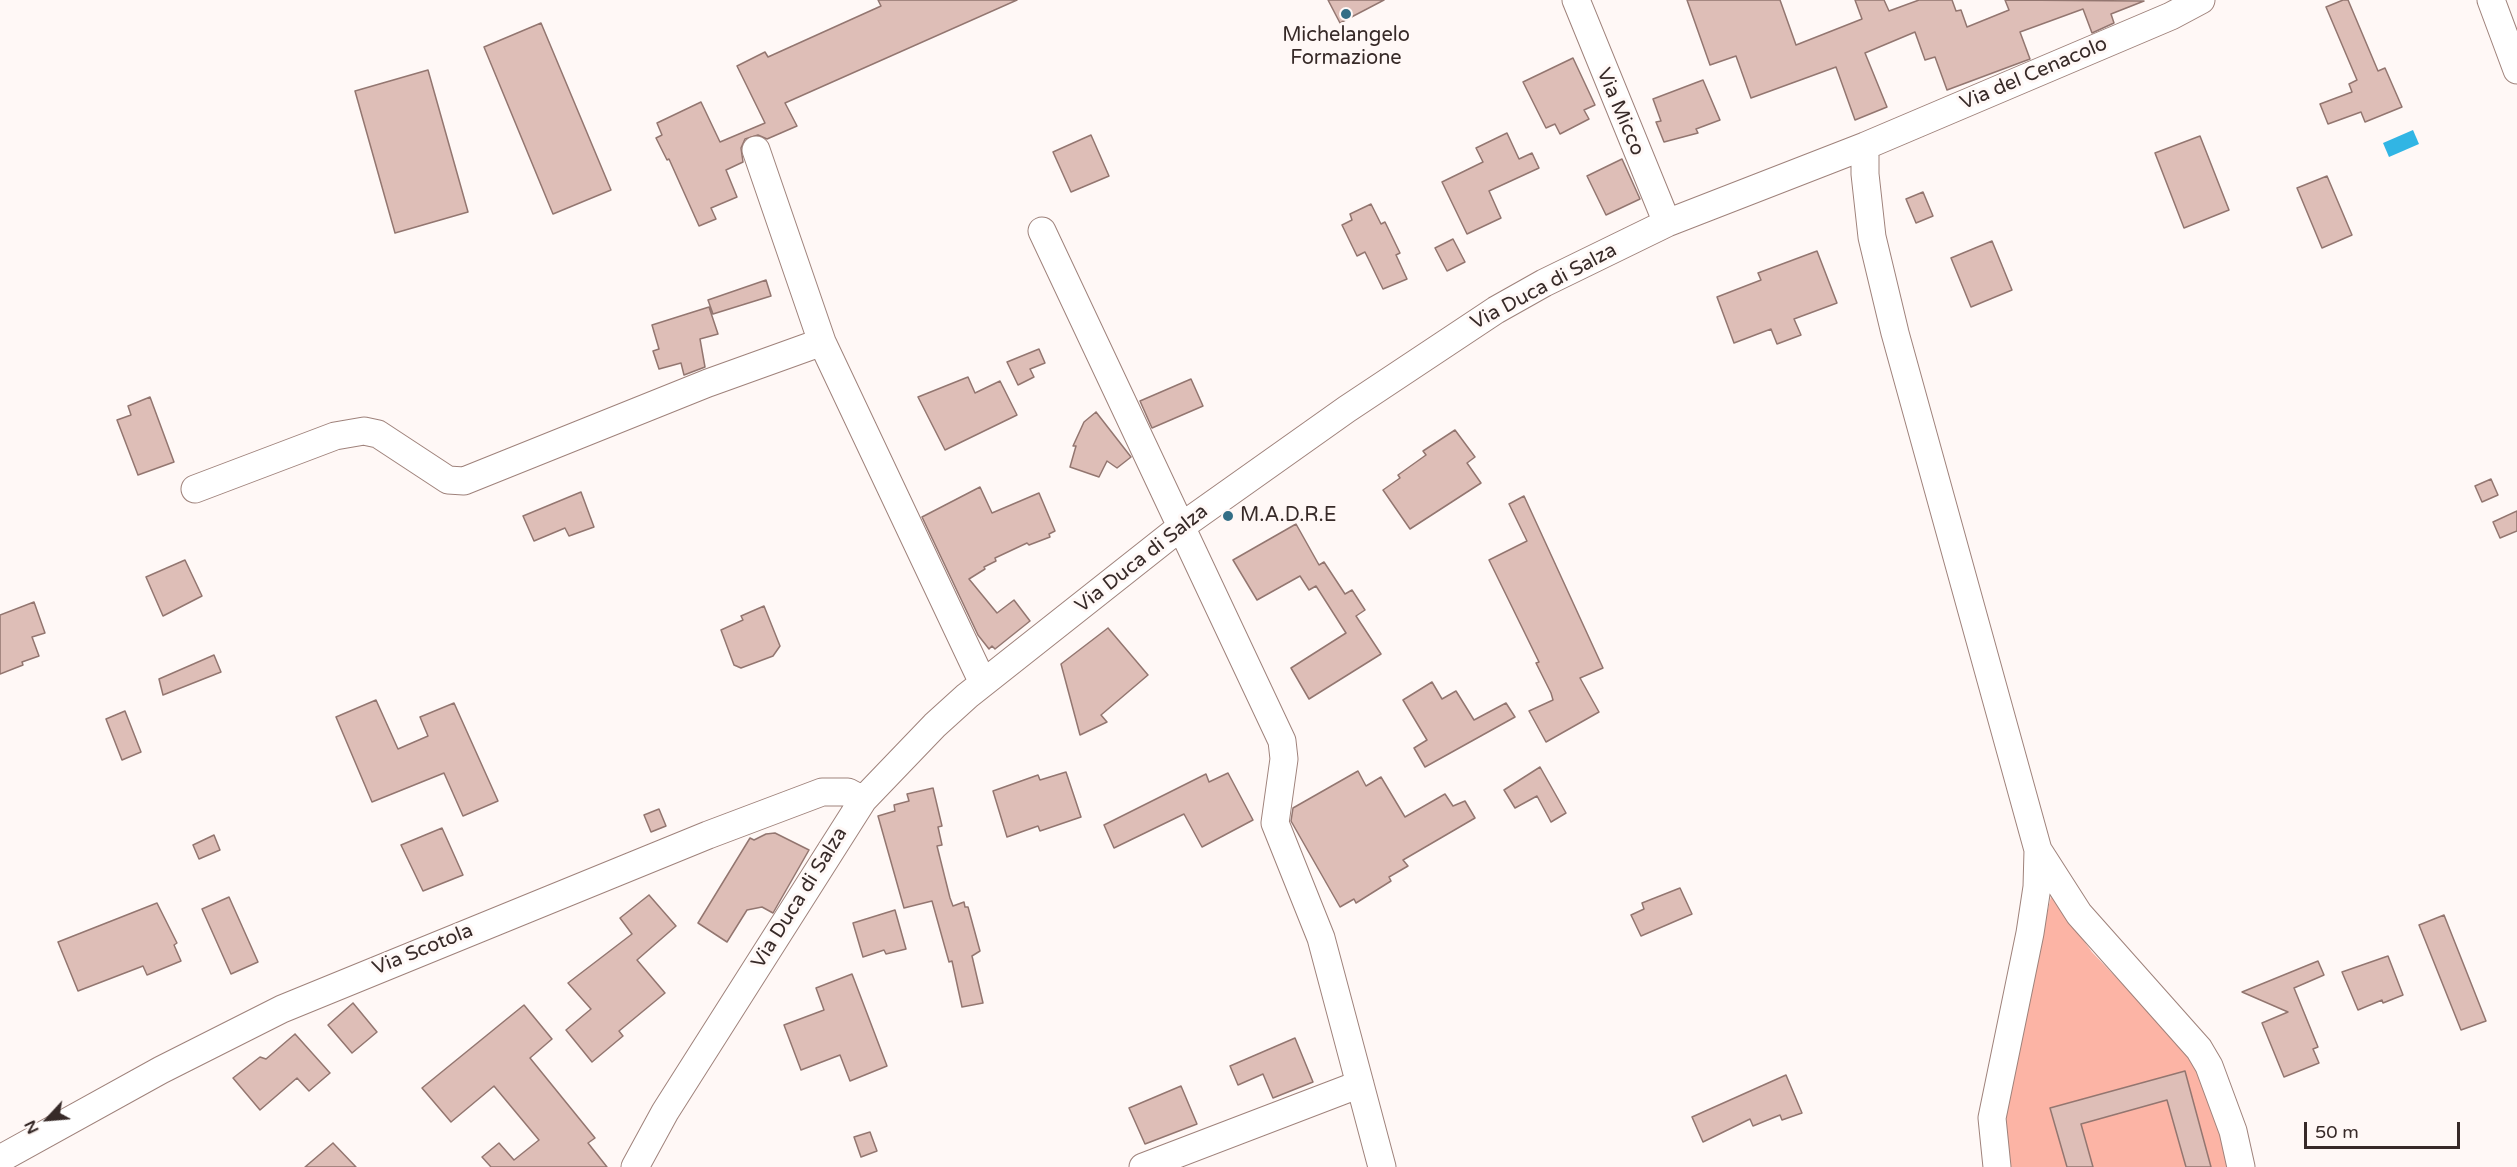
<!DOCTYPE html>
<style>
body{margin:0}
#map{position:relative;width:2517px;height:1167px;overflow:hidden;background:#fff8f6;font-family:"Varela Round",sans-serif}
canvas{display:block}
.north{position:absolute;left:18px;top:1089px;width:60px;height:60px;-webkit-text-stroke:4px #fff8f6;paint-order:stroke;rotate:244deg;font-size:16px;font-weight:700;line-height:24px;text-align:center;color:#372a28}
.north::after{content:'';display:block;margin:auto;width:21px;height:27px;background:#372a28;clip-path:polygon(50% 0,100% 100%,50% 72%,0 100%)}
.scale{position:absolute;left:2304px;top:1122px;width:156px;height:27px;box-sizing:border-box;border:3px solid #372a28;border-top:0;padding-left:8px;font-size:18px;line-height:21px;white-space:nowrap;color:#372a28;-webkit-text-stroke:4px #fff8f6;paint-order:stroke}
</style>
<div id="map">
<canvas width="2517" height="1167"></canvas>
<div class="north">N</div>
<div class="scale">50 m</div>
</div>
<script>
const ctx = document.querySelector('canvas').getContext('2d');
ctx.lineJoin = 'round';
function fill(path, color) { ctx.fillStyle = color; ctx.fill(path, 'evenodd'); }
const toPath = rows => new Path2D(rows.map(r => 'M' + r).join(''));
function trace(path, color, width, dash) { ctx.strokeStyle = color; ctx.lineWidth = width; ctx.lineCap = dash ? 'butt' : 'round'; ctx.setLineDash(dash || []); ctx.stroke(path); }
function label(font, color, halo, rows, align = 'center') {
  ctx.font = font + ' "Varela Round",sans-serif'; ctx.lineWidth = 6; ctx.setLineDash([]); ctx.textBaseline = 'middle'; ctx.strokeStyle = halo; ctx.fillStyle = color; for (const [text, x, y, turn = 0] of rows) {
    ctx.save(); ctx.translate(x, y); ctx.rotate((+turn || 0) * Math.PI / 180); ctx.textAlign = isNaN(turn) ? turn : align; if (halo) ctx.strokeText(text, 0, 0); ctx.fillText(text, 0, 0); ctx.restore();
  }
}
fill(toPath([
 [2051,896,2092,952,2189,1054,2203,1076,2230,1167,2011,1167,2005,1140,2007,1108,2021,1030]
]), '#fcb4a5');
fill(toPath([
 [2413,130,2419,144,2389,157,2383,143]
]), '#31b5e4');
const building = toPath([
 [878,0,1017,0,785,103,797,126,767,139,758,135,745,139,741,148,743,162,726,170,737,197,711,208,716,219,699,226,669,159,667,160,656,138,662,135,657,123,701,102,720,142,765,123,737,66,765,52,768,57,881,6,878,0],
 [1328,0,1384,0,1340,23,1328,0],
 [1687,0,1780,0,1796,45,1862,19,1855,0,1884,0,1889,11,1919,0,1952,0,1956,11,1961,10,1967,27,2009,10,2005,0,2144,1,2111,14,2114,23,2092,33,2083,9,2020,32,2030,59,1947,90,1935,57,1925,60,1915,32,1865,53,1887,107,1855,120,1836,67,1751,98,1736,56,1710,65,1687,0],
 [2343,0,2348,0,2378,71,2385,68,2402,107,2365,122,2361,112,2328,124,2320,104,2352,92,2349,84,2357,80,2326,7,2343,0],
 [541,23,611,190,553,214,484,47,541,23],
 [1573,58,1595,105,1584,110,1589,119,1560,134,1555,124,1546,128,1523,82,1573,58],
 [428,70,468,212,395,233,355,91,428,70],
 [1703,80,1720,120,1696,129,1698,133,1664,142,1656,122,1661,121,1653,99,1703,80],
 [1507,133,1519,159,1532,153,1539,168,1489,191,1501,218,1467,234,1442,182,1483,162,1476,148,1507,133],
 [1091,135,1109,176,1071,192,1053,152,1091,135],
 [2200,136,2229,210,2184,228,2155,153,2200,136],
 [1622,159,1640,199,1606,215,1587,176,1622,159],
 [2327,176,2352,235,2322,248,2297,188,2327,176],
 [1923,192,1933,216,1916,223,1906,199,1923,192],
 [1371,204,1381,224,1385,222,1400,253,1396,255,1407,279,1383,289,1365,252,1357,256,1342,225,1352,220,1350,214,1371,204],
 [1453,239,1465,262,1447,271,1435,248,1453,239],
 [1992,241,2012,290,1971,307,1951,258,1992,241],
 [1817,251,1837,303,1794,319,1801,335,1777,344,1771,329,1734,343,1717,297,1761,280,1758,273,1817,251],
 [766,280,771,296,713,314,708,300,766,280],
 [709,307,718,334,700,339,705,367,684,375,681,363,659,369,653,351,659,349,652,325,709,307],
 [1039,349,1045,363,1030,369,1034,377,1018,385,1007,362,1039,349],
 [968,377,975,393,1000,381,1017,415,945,450,918,397,968,377],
 [1191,379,1203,406,1152,428,1140,401,1191,379],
 [150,397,174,462,138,475,117,420,131,415,128,406,150,397],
 [1096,412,1131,457,1117,468,1107,461,1099,477,1070,467,1076,446,1073,446,1084,422,1096,412],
 [1455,430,1475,457,1467,463,1481,483,1410,529,1383,490,1400,478,1398,475,1426,455,1423,451,1455,430],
 [2491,479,2498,495,2482,502,2475,486,2491,479],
 [980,487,992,513,1039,493,1055,531,1049,534,1050,537,1029,545,1027,543,995,558,996,561,984,567,985,569,969,579,997,613,1014,600,1030,621,995,649,992,646,989,649,978,635,922,517,980,487],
 [581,492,594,527,569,536,565,528,534,541,523,516,581,492],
 [1524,496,1603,668,1580,678,1599,712,1546,742,1529,711,1553,700,1551,693,1536,663,1539,662,1489,560,1527,541,1509,504,1524,496],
 [2517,511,2517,531,2500,538,2493,522,2517,511],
 [1296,524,1319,565,1324,562,1345,594,1352,590,1365,610,1356,616,1381,654,1309,699,1291,668,1346,633,1316,586,1309,590,1300,576,1257,600,1233,560,1296,524],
 [185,560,202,596,163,616,146,577,185,560],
 [34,602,45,633,32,637,39,656,22,662,23,665,0,674,0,615,34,602],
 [764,606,780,646,773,656,741,668,734,665,721,630,743,620,741,616,764,606],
 [1108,628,1148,675,1101,715,1107,722,1080,735,1061,664,1108,628],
 [214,655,221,672,163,695,159,679,214,655],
 [1432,682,1442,699,1456,691,1474,720,1506,703,1515,717,1425,767,1414,748,1427,740,1403,700,1432,682],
 [376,700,398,749,428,736,420,717,454,703,498,801,463,816,444,773,372,802,336,717,376,700],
 [125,711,141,752,122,760,106,719,125,711],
 [1540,767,1566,813,1551,822,1537,796,1515,808,1504,790,1540,767],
 [1358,771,1366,786,1381,777,1405,817,1445,794,1453,806,1465,801,1475,818,1403,860,1408,866,1389,877,1391,881,1356,903,1354,899,1340,907,1291,821,1293,808,1358,771],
 [1066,772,1081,817,1040,831,1038,826,1007,837,993,791,1038,775,1040,780,1066,772],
 [1228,773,1253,820,1202,847,1184,814,1114,848,1104,825,1206,774,1209,782,1228,773],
 [933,788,942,826,938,827,942,845,937,846,950,898,953,906,964,902,965,907,968,907,980,951,972,956,983,1003,962,1007,952,961,949,962,932,901,904,908,878,816,895,811,894,805,909,801,907,794,933,788],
 [659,809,666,826,651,832,644,815,659,809],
 [442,828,463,875,423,891,401,845,442,828],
 [775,833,809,850,773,913,762,907,747,910,727,942,698,923,750,838,754,840,766,834,775,833],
 [214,835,220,850,199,859,193,845,214,835],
 [1680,888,1692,914,1641,936,1631,915,1644,909,1642,903,1680,888],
 [649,895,676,926,637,960,665,993,619,1031,623,1036,592,1062,566,1030,591,1009,568,983,632,934,620,918,649,895],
 [229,897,258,962,231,974,202,909,229,897],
 [157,903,177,943,174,945,181,961,147,975,143,966,78,991,58,942,157,903],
 [895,910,906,949,886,954,884,950,863,957,853,923,895,910],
 [2444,915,2486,1021,2461,1030,2419,925,2444,915],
 [2388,956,2403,995,2383,1003,2382,1000,2358,1010,2342,972,2388,956],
 [2318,961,2324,975,2294,988,2318,1047,2313,1049,2319,1063,2284,1077,2262,1023,2288,1012,2242,992,2318,961],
 [852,974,887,1066,850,1081,840,1055,801,1070,784,1025,824,1010,816,988,852,974],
 [353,1003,377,1032,352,1053,328,1025,353,1003],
 [524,1005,552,1039,530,1058,595,1138,588,1143,607,1167,491,1167,482,1157,499,1143,514,1160,539,1140,494,1086,451,1122,422,1088,524,1005],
 [295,1034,330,1073,309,1091,297,1078,260,1110,233,1078,260,1057,266,1059,295,1034],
 [1295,1038,1313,1082,1273,1098,1263,1074,1238,1085,1230,1066,1295,1038],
 [2185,1071,2211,1167,2186,1167,2167,1100,2081,1124,2093,1167,2067,1167,2050,1108,2185,1071],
 [1786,1075,1802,1113,1782,1120,1780,1115,1753,1126,1750,1119,1703,1142,1692,1117,1786,1075],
 [1181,1086,1197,1124,1145,1144,1129,1108,1181,1086],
 [870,1132,877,1151,861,1157,854,1137,870,1132],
 [333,1143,356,1167,305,1167,333,1143]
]);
fill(building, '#debeb7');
trace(building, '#937670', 1.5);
const minor = toPath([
 [1576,0,1667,223],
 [2491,0,2517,70],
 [1865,146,1865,174,1872,237,1895,333,2038,850,2079,914,2199,1049,2209,1066,2233,1131,2241,1167],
 [756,150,822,342,983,683],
 [1042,231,1282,741,1284,759,1275,823,1321,938,1382,1167],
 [195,489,335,436,364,431,378,434,448,480,464,481,708,383,822,342],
 [0,1159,161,1070,282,1009,708,835,822,792,848,792,863,800],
 [635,1167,665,1112,863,800,935,725,967,696,1182,526,1347,409,1496,310,1544,283,1667,223,1865,146,2171,16,2201,0],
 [1143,1167,1360,1084],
 [1997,1167,1992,1118,2030,933,2037,887,2038,850]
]);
trace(minor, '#9f827b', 29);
trace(minor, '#fff', 27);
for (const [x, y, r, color] of [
 [1346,14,6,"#336e86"],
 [1228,516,6,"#336e86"]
]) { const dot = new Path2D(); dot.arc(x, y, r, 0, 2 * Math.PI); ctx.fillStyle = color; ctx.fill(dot); trace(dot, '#fff8f6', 2); }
label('20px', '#372a28', '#fff8f6', [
 ["Michelangelo",1346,36],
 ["Formazione",1346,59],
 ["M.A.D.R.E",1240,516,"left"]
]);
label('20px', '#372a28', '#fff8f6', [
 ["Via del Cenacolo",2034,74,-23],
 ["Via Micco",1620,112,67],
 ["Via Duca di Salza",1544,287,-28],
 ["Via Duca di Salza",1142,559,-38],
 ["Via Duca di Salza",800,898,-58],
 ["Via Scotola",423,950,-22]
]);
</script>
